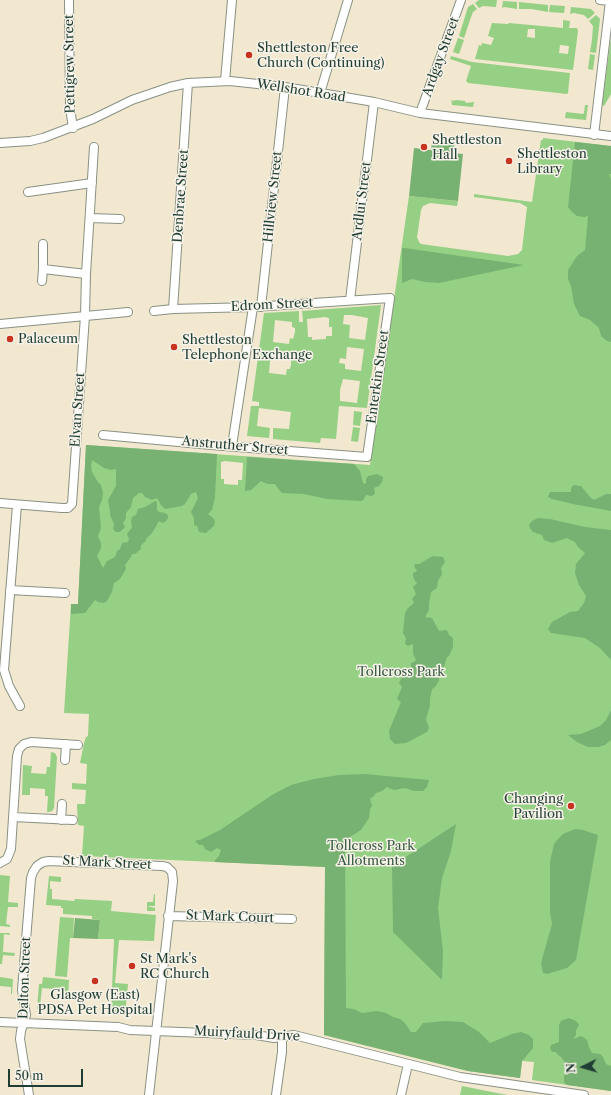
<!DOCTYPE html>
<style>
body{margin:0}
#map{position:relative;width:611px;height:1095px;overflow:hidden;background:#f2e7cf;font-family:"Libre Caslon Text",serif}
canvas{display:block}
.north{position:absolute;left:563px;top:1047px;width:40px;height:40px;-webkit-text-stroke:3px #f7f3e8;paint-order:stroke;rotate:265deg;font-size:11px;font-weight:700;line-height:16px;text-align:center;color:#1f3d34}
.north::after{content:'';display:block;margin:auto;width:14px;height:18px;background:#1f3d34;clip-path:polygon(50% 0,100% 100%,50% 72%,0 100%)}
.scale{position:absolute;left:8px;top:1069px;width:75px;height:18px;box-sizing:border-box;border:2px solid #1f3d34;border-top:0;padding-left:5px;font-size:12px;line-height:14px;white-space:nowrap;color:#1f3d34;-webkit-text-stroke:3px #f7f3e8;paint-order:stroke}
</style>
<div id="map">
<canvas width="611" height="1095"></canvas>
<div class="north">N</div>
<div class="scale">50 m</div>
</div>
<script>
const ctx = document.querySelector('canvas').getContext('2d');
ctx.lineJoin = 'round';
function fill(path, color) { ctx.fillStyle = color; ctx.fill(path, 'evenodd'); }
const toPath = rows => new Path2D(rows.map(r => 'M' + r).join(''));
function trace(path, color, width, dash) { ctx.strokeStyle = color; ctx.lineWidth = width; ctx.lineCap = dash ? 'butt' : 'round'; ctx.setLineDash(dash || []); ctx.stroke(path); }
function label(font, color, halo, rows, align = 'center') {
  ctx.font = font + ' "Libre Caslon Text",serif'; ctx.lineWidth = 3; ctx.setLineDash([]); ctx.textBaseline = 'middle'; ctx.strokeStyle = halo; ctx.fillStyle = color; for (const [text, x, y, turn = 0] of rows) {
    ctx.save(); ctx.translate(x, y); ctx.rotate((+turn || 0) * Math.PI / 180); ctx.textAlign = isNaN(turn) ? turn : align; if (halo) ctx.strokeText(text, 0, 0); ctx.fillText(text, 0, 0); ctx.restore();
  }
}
fill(toPath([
 [479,0,497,0,496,7,483,6,479,8,475,3],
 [503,1,517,2,517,9,504,7,502,8],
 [519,2,548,5,548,12,531,9,519,9],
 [473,4,477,9,473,12,470,20,464,38,459,36,468,7],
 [550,5,565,6,564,13,549,12],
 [571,7,591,9,595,13,588,19,584,15,574,13,570,14],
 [596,15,600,19,596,53,590,52,592,40,593,26,589,21],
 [563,20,570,21,569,28,577,28,578,31,573,70,475,59,479,45,481,46,482,43,491,45,494,38,488,36,492,23,508,24,509,23,563,28],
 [528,29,535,29,535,38,527,37],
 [560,45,569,46,568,54,559,53],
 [611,37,611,94,604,106,602,105],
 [458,38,464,40,459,54,453,52],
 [590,54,595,55,593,70,588,69],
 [451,56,472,62,570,73,568,93,567,94,468,83,466,81,471,66,450,59],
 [451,99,452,101,456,100,465,101,466,103,474,102,473,107,452,105],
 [585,105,588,105,586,120,565,118,566,112,583,114,584,113],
 [543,138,611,146,611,1091,532,1080,534,1062,522,1061,520,1078,468,1071,324,1035,325,867,82,856,84,826,78,825,77,806,77,804,85,804,86,790,72,789,72,783,86,784,87,764,80,763,84,743,86,737,88,736,89,714,64,713,71,604,78,604,86,445,370,465,409,196,458,201,457,206,430,203,423,206,421,210,417,237,419,242,421,244,508,256,518,254,522,250,527,207,520,203,474,197,474,194,532,202,541,140,543,140],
 [225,461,243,463,242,480,238,480,238,485,224,484,224,479,221,479,221,462],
 [381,305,367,408,339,406,336,439,321,438,320,443,273,439,273,428,289,429,291,412,259,408,257,426,270,428,269,438,247,436,251,406,259,406,259,402,252,401,264,313,299,311,299,322,303,322,302,311],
 [344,315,352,315,368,318,365,340,349,338,350,325,343,324],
 [325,317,329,318,329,327,332,327,332,336,326,336,326,339,312,340,312,337,308,337,307,319],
 [275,320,292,322,292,327,295,328,295,332,293,339,290,338,289,344,273,342],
 [347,347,364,349,361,371,345,369,345,364,339,363,340,358,346,359],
 [271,350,288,352,288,358,291,358,291,365,290,369,287,369,286,375,269,373],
 [343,379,360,381,357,403,340,401,340,390],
 [354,411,362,412,360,426,353,425],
 [353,427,360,428,358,442,351,441],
 [51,752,55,753,57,757,54,808,52,811,49,812,47,812,48,796,45,796,45,789,30,788,30,795,22,795,23,765,32,766,31,773,46,774,47,767,50,767],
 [0,875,10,876,8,902,18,903,18,907,8,907,6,924,10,925,10,927,0,926],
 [49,876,61,877,61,882,50,881,50,889,52,889,52,899,74,901,75,899,112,901,111,911,156,915,154,941,119,940,115,983,128,984,125,1015,111,1014,114,939,98,939,100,920,92,919,92,916,63,914,63,908,61,908,61,906,46,905],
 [154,894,155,894,155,906,147,906,155,908,155,911,147,911,147,902,153,902],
 [60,917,74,918,73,938,70,938,67,977,55,976],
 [0,933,10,933,9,935,4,934,3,952,15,953,14,956,3,955,2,964,0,964],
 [0,977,13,979,12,994,11,994,11,987,0,986],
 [43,977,69,980,68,997,65,997,65,990,42,988,40,1006,51,1007,49,1010,37,1009,39,984,42,984],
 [462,1086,502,1094,508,1095,460,1095]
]), '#95d084');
fill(toPath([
 [575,142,611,146,611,174,609,174,611,179,611,342,607,341,601,336,599,328,590,320,580,316,574,304,571,286,568,279,568,270,577,256,585,250,588,216,584,217,577,216,573,213,568,207],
 [432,143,454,145,453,153,463,154,458,201,409,196,414,148,431,150],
 [402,248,404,248,524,265,439,283,425,282,412,279,402,283],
 [86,445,217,454,215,497,212,510,208,514,214,519,215,522,214,526,206,533,199,532,197,526,194,525,194,518,191,512,198,498,196,492,191,494,185,504,182,506,165,509,161,505,157,498,152,500,145,497,142,493,139,493,133,498,131,507,126,513,126,518,123,523,125,527,120,532,116,532,113,529,114,524,110,515,110,511,108,500,116,486,116,469,111,470,104,468,92,460,91,466,92,472,98,482,101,485,103,493,102,500,99,507,101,528,98,536,101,543,101,548,97,556,103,568,107,561,115,557,117,551,120,549,122,543,128,542,129,539,127,534,132,527,131,521,132,517,136,515,138,509,145,507,155,501,157,502,157,510,159,512,165,513,168,515,168,518,166,521,163,523,159,521,152,533,146,539,146,541,141,545,141,549,135,554,132,554,131,557,125,565,126,569,120,579,114,583,112,592,107,601,104,603,98,602,95,600,85,613,71,614,71,604,78,604],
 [247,457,354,464,360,471,363,483,366,484,366,479,368,476,377,474,383,477,382,482,379,486,374,488,375,493,372,496,366,495,364,499,361,501,327,499,304,494,282,493,280,491,275,484,267,484,261,481,251,490,245,491],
 [574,485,581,486,590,497,594,500,606,494,611,494,611,511,573,504,552,499,548,497,550,492,571,492,571,488],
 [538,518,550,519,585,527,611,530,611,660,600,648,585,638,551,633,548,629,552,622,570,612,578,611,584,603,586,596,579,585,575,573,576,564,585,553,578,547,575,542,567,538,552,543,544,540,542,535,533,532,530,528,529,525,532,521],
 [433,556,443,557,445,562,441,568,442,574,438,581,437,588,431,592,429,604,429,610,425,617,432,618,439,631,446,630,448,632,449,635,453,638,453,647,449,656,447,657,443,670,439,673,439,681,435,687,432,689,430,699,430,706,426,719,429,728,427,732,406,743,395,744,390,739,389,731,401,702,397,699,402,687,399,683,402,677,405,675,408,676,411,669,411,663,414,662,416,660,413,654,413,644,408,646,405,644,406,638,403,633,405,613,408,608,414,603,412,599,416,594,413,587,417,583,415,581,413,576,413,573,417,571,414,566,415,564,419,564],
 [611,710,611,740,605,745,598,747,588,747,577,742,568,735,581,734,600,726,606,720],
 [365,774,429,780,427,787,423,791,414,791,405,788,394,790,387,787,382,791,376,793,373,797,370,798,372,806,370,809,369,818,361,830,345,840,346,1008,354,1009,362,1013,377,1011,386,1013,393,1017,400,1019,405,1023,411,1032,416,1032,423,1023,445,1021,463,1022,479,1032,490,1043,512,1034,521,1032,529,1035,533,1039,533,1048,522,1061,520,1078,468,1071,324,1035,325,867,215,862,215,860,219,856,221,850,217,848,211,852,205,849,203,845,199,845,195,841,202,839,220,830,272,795,291,785,314,779,339,775],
 [456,824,451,851,442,878,438,908,443,951,442,980,393,932,392,866],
 [575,829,583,830,598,835,576,960,567,968,547,974,543,973,541,963,552,924,550,912,550,862,554,844,558,839,563,834],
 [75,918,100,920,98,939,73,938],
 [569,1018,576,1021,579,1025,576,1030,576,1035,573,1039,581,1036,583,1037,587,1040,589,1047,592,1053,600,1054,603,1057,606,1064,611,1066,611,1091,567,1085,564,1082,564,1076,566,1073,564,1067,564,1061,560,1056,558,1055,556,1052,552,1052,550,1048,551,1045,559,1042,559,1025,561,1021]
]), '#78b272');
const street = toPath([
 [69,0,70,108,73,128],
 [600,0,611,1],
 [225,81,232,0],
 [320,93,348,0],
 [420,113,461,0],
 [594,135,610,1],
 [0,143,30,141,43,138,93,119,132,100,170,87,188,83,230,81,285,87,374,102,420,113,611,136],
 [28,192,92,183],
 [90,218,120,219],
 [43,269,86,274],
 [42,281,43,269,43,244],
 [350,300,374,102],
 [261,307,285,87],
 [173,309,188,83],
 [0,324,128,312],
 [103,435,211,445,367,457,390,298,253,307,173,309,154,311],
 [232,446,253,307],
 [0,503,62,508,68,508,72,504,85,316,86,274,94,147],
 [17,505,4,670,9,686,20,706],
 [10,590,65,593],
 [65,760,66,744],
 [13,817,73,820],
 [61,820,62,804],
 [0,863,7,859,11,849,17,756,19,749,24,744,31,742,78,745],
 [168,916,292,919],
 [0,1022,118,1027,130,1030,256,1035,274,1038,294,1035,460,1077,584,1095],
 [29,1095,20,1039,21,1031,26,1015,22,990,31,878,33,872,37,866,43,862,49,861,162,866,167,867,172,872,173,881,149,1095],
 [276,1095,282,1052,282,1037],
 [401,1095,408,1064]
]);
trace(street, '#889282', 10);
trace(street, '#fff', 8);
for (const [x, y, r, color] of [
 [249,55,4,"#c8321e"],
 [424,147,4,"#c8321e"],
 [509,161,4,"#c8321e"],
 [10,339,4,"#c8321e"],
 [174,347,4,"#c8321e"],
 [571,806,4,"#c8321e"],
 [132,966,4,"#c8321e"],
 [95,981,4,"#c8321e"]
]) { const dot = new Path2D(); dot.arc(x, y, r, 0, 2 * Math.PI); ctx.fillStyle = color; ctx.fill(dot); trace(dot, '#f7f3e8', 1.5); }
label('13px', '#1f3d34', '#f7f3e8', [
 ["Shettleston Free",257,48],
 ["Church (Continuing)",257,63],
 ["Shettleston",432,140],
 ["Hall",432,155],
 ["Shettleston",517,154],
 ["Library",517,169],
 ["Palaceum",18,339],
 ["Shettleston",182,340],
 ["Telephone Exchange",182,355],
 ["Changing",563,799,"right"],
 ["Pavilion",563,814,"right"],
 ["St Mark's",140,959],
 ["RC Church",140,974],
 ["Glasgow (East)",95,995,"center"],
 ["PDSA Pet Hospital",95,1010,"center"]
], 'left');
label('13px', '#1f3d34', '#f7f3e8', [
 ["Ardgay Street",441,57,-70],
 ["Pettigrew Street",70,64,-91],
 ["Wellshot Road",301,91,9],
 ["Denbrae Street",181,196,-86],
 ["Hillview Street",273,197,-84],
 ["Ardlui Street",362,201,-83],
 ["Edrom Street",272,305,-3],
 ["Enterkin Street",378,377,-82],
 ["Elvan Street",78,410,-86],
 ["Anstruther Street",235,446,5],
 ["St Mark Street",107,863,3],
 ["St Mark Court",230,917,2],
 ["Dalton Street",25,978,-88],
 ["Muiryfauld Drive",247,1034,3]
]);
label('13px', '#375a44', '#f7f3e8', [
 ["Tollcross Park",401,672],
 ["Tollcross Park",371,846],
 ["Allotments",371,861]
]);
</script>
